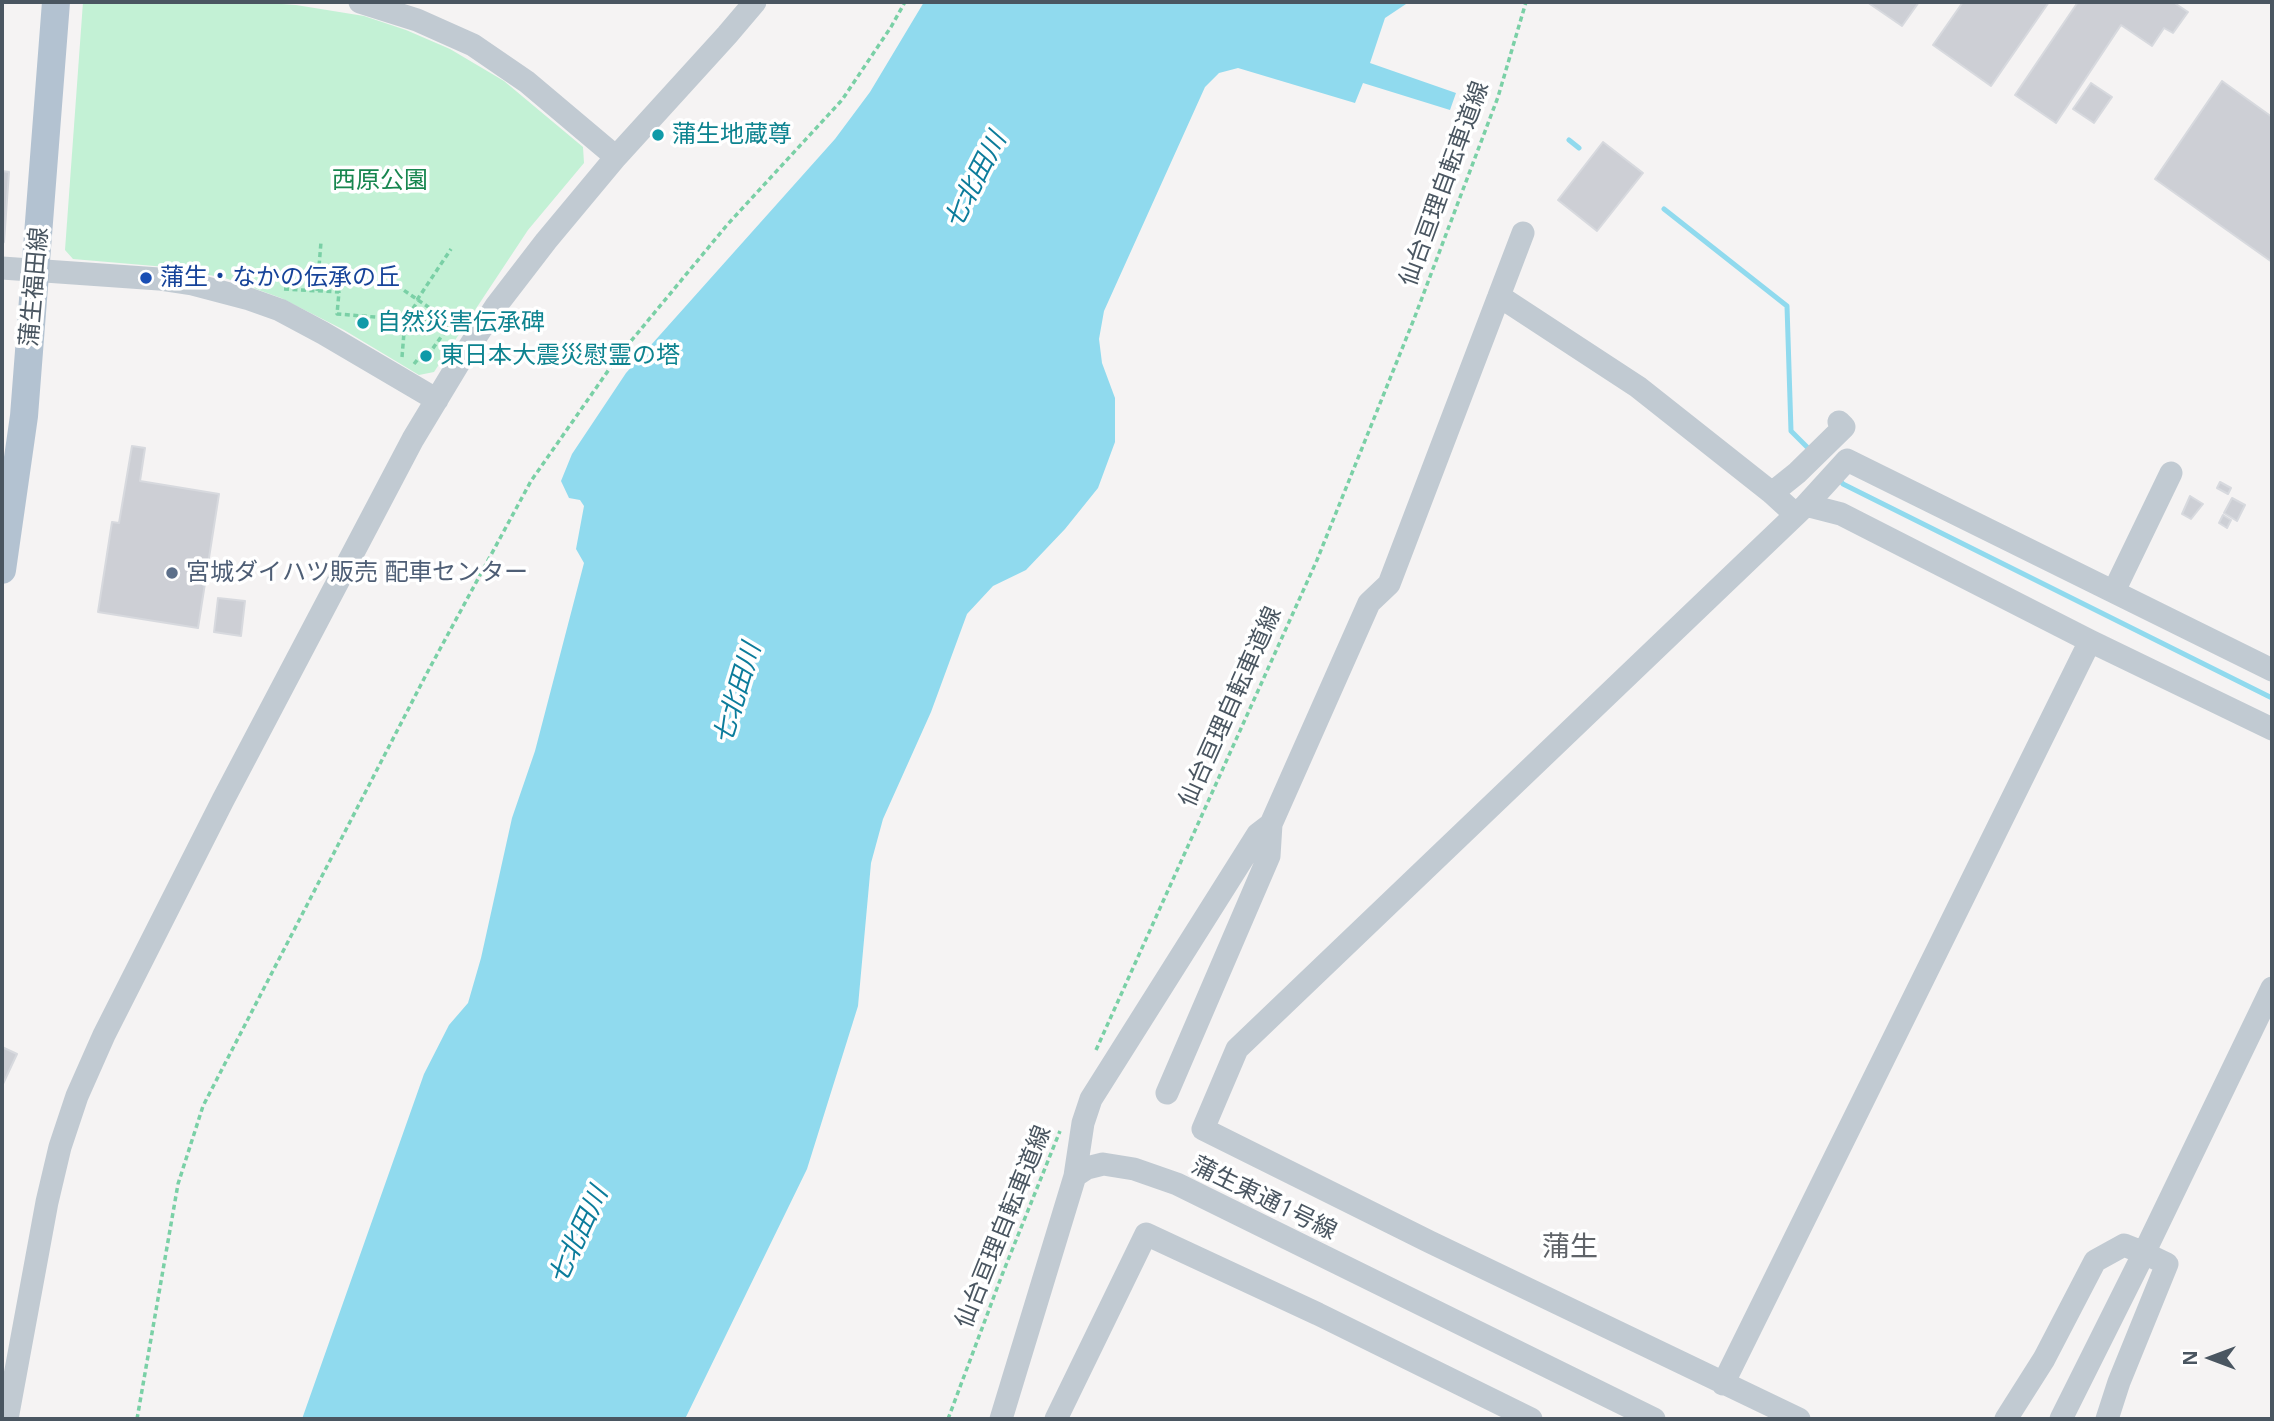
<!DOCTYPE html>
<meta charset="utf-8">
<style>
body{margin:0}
#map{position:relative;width:2274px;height:1421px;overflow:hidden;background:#f5f3f3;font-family:"Open Sans",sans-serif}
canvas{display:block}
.frame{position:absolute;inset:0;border:4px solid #4a5661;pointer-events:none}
.north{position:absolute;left:2176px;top:1323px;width:70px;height:70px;-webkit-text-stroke:5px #fff;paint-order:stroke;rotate:270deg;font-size:19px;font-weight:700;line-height:28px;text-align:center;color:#4a5661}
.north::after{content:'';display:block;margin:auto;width:24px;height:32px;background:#4a5661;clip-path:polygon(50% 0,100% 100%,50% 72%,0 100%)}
</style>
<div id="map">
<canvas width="2274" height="1421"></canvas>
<div class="frame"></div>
<div class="north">N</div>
</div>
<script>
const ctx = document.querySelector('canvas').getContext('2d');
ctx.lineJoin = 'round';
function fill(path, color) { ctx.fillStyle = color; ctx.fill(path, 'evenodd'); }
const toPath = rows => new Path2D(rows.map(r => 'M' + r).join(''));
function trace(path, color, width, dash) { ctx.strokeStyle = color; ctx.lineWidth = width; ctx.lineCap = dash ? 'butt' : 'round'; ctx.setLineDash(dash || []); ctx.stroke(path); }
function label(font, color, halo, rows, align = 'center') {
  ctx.font = font + ' "Open Sans","Noto Sans JP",sans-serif'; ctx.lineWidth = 7; ctx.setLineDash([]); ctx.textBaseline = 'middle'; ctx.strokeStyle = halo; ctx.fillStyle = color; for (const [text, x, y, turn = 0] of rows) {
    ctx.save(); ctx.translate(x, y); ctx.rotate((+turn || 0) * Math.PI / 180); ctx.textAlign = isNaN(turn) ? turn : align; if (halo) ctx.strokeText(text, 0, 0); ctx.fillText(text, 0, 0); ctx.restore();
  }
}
fill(toPath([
 [83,2,253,2,296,5,364,16,406,30,450,49,504,81,583,147,584,163,528,230,434,372,419,375,344,330,281,298,225,278,166,267,73,259,65,250]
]), '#c3f1d5');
fill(toPath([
 [924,2,1409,2,1385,18,1370,63,1456,93,1450,110,1363,83,1355,103,1238,68,1219,73,1205,87,1104,311,1099,339,1102,363,1115,398,1115,442,1098,488,1065,529,1026,570,993,586,967,614,931,712,883,819,871,863,858,1006,807,1169,685,1419,302,1419,424,1074,449,1025,468,1003,481,958,512,818,535,751,584,563,576,549,584,506,580,500,569,498,561,481,572,454,626,373,835,139,870,92]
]), '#90daee');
trace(toPath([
 [1569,140,1579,148],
 [1664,209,1787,306,1791,431,1810,450],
 [1839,479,1843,484,2272,698]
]), '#90daee', 5);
const building = toPath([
 [1867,2,1919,2,1902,26,1867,2],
 [1963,2,2049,2,1991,86,1933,45,1963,2],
 [2078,2,2173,2,2188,12,2173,33,2164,28,2152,46,2121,25,2056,123,2015,95,2078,2],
 [2222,81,2272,117,2272,262,2155,179,2222,81],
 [2091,83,2112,97,2094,123,2073,109,2091,83],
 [1603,142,1643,173,1597,231,1558,200,1603,142],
 [2,171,9,172,4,242,2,244,2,171],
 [132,446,145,448,140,481,219,494,198,628,98,612,112,522,119,523,132,446],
 [2220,482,2231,488,2228,494,2217,488,2220,482],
 [2190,496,2203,504,2191,519,2182,514,2190,496],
 [2232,498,2245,505,2237,521,2224,513,2232,498],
 [2223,515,2231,520,2227,528,2219,523,2223,515],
 [218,598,245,601,241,636,214,632,218,598],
 [2,1047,17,1054,2,1086,2,1047]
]);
fill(building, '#cdcfd5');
trace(building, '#d7d9de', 2);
trace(toPath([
 [383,276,459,328],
 [284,289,339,292,337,314,451,323],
 [317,291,321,242],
 [417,300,451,249],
 [402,357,405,320,418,301],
 [414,364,422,354,431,351,451,323],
 [1096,1050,1317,560,1414,319,1498,97,1526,2],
 [137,1419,178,1184,203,1106,427,673,531,481,617,358,727,225,842,100,891,27,905,2],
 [948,1419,1002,1275,1060,1131]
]), '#7ad0a6', 3.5, [5, 3.5]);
trace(toPath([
 [360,2,417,20,473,45,527,82,616,157],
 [2,268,159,279,192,284,249,299,280,310,323,333,437,400],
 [1499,296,1638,387,1772,493,1795,514],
 [1772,493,1797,473,1844,427,1839,422],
 [1806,505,1847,460,2272,670],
 [2114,591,2171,473],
 [1167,1093,1269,856,1271,824,1369,603,1389,584,1523,233],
 [1075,1176,1083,1123,1091,1099,1258,834,1271,824],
 [1723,1384,2090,641],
 [7,1419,47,1202,60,1147,77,1096,104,1035,223,800,413,439,460,361,496,306,546,241,616,157,727,35,755,2],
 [1001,1419,1075,1176,1087,1168,1103,1164,1134,1169,1177,1184,1654,1419],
 [1056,1419,1146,1234,1318,1314,1531,1419],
 [1799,1419,1430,1242,1203,1129,1237,1049,1806,505,1841,514,2090,641,2272,729],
 [2006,1419,2044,1359,2095,1261,2124,1245,2144,1253,2061,1419],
 [2107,1419,2119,1382,2167,1264,2144,1253,2272,988]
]), '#c1cad2', 23);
trace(toPath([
 [2,570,24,416,56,2]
]), '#b3c2d1', 28);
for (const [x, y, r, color] of [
 [658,135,7,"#0f9aa8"],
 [146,278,7,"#1a4fb4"],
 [363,323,7,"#0f9aa8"],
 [426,356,7,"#0f9aa8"],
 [172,573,7,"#5c6f8a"]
]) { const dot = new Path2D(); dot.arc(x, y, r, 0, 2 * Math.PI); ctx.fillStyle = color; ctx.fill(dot); trace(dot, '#fff', 2.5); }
label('24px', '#0d838f', '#fff', [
 ["蒲生地蔵尊",672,135],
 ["自然災害伝承碑",377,323],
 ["東日本大震災慰霊の塔",440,356]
], 'left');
label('24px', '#17864f', '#fff', [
 ["西原公園",380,181]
]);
label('24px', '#4a5661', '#fff', [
 ["仙台亘理自転車道線",1445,184,-70],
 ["蒲生福田線",35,287,-85],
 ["仙台亘理自転車道線",1231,707,-66],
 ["蒲生東通1号線",1264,1199,26],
 ["仙台亘理自転車道線",1004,1227,-68]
]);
label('24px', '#164399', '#fff', [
 ["蒲生・なかの伝承の丘",160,278]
], 'left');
label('24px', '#4e5e75', '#fff', [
 ["宮城ダイハツ販売 配車センター",186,573]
], 'left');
label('italic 26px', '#0c7c9b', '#fff', [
 ["七北田川",976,181,-63],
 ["七北田川",738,694,-73],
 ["七北田川",579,1236,-65]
]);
label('28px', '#5f6368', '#fff', [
 ["蒲生",1570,1248]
]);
</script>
